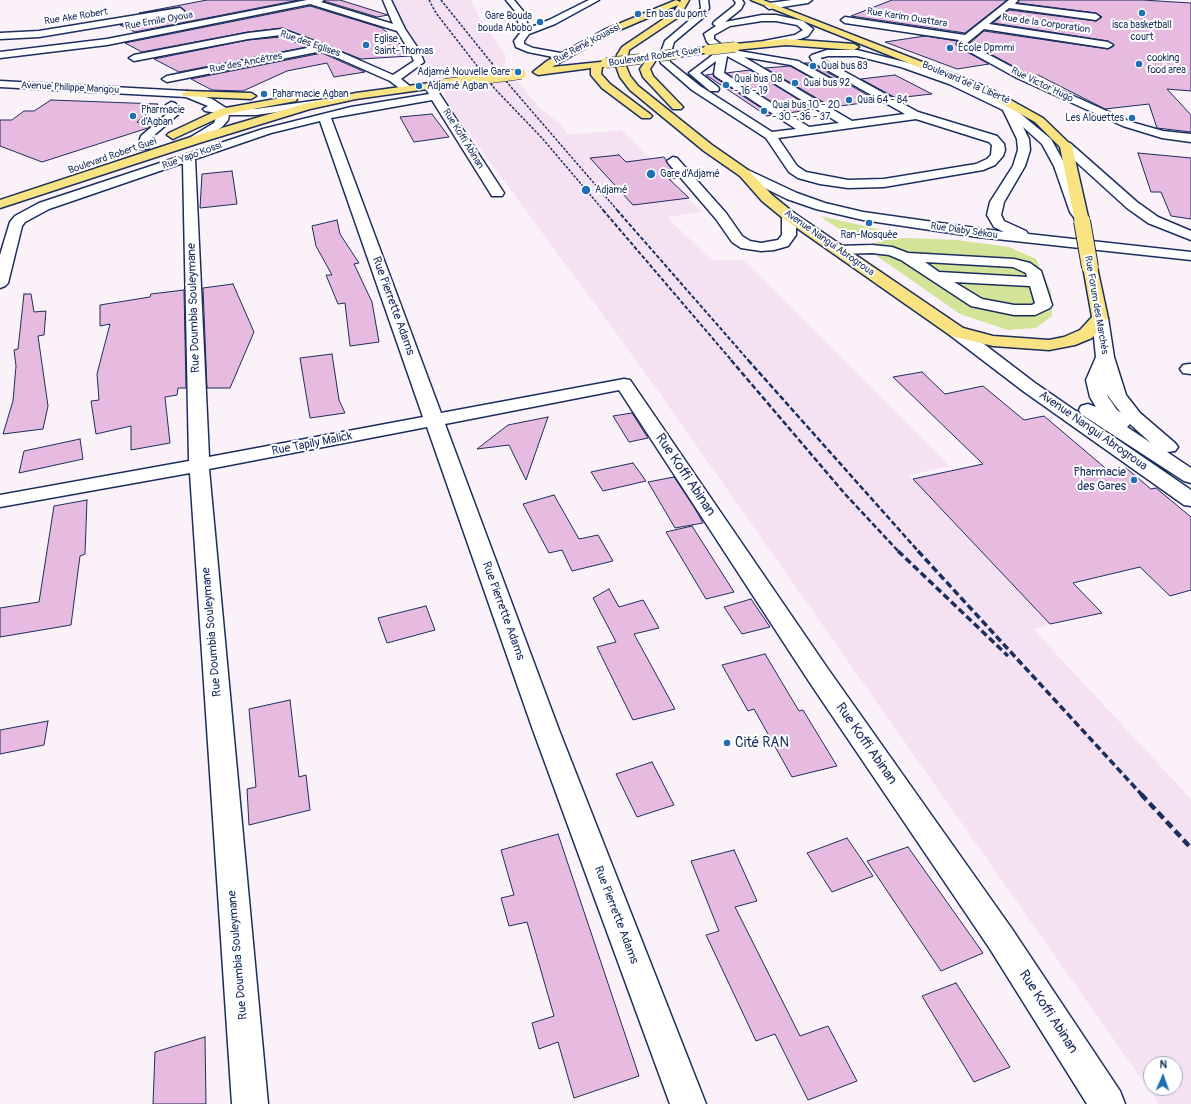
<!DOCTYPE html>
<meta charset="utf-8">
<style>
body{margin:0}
#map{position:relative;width:1191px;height:1104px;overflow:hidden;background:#faf1f9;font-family:Pangolin,sans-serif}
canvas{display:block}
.north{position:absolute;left:1143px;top:1056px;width:40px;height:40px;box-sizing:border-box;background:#fff;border:1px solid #a4acbf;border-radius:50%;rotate:2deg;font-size:11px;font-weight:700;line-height:16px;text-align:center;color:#1b2f5e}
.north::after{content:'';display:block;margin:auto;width:14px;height:18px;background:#1f6fb2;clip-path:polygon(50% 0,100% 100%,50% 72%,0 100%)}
</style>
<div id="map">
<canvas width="1191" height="1104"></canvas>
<div class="north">N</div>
</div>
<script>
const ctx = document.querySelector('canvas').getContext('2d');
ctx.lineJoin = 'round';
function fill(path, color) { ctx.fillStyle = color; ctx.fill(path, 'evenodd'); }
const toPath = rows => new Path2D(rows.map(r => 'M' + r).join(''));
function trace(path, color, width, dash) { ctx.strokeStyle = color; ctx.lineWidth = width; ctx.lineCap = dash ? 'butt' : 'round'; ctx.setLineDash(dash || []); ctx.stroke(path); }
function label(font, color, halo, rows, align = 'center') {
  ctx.font = font + ' Pangolin,sans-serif'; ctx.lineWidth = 4; ctx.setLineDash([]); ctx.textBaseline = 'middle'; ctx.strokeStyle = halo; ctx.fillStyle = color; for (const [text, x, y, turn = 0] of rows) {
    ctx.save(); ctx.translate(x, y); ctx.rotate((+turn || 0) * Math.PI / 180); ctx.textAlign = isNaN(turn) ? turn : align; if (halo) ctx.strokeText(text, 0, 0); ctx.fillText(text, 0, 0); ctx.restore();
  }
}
fill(toPath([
 [392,0,471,0,480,19,506,56,504,66,541,109,560,124,568,135,621,130,651,159,664,157,685,177,670,180,702,212,667,217,711,260,743,260,950,466,909,475,1050,624,1033,629,1191,799,1191,1104,1159,1104,649,378,450,107,438,77,403,29],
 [1151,1064,1175,1064,1175,1088,1151,1088]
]), '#f4e1f2');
fill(toPath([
 [820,216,886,231,849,236],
 [908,238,957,240,1009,247,1036,259,1051,291,1052,316,1036,328,1008,330,960,314,864,247,886,239]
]), '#d3e498');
const building = toPath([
 [207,0,299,0,135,32,120,25,183,14,185,11,180,7,139,13,207,0],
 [325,0,340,0,388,15,377,17,324,1,325,0],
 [892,0,1007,0,965,33,851,16,892,0],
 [1019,0,1142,0,1191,3,1191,91,1167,89,1191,115,1191,132,1157,128,1149,104,1105,109,1038,75,1033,76,1026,73,970,43,984,31,1108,49,1114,46,1108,41,993,23,1009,10,1096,21,1102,17,1096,13,1018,3,1019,0],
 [310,6,382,28,408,51,410,56,361,59,282,28,248,32,142,52,125,43,310,6],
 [925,36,957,41,956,44,958,47,989,64,957,69,885,42,925,36],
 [281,37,307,47,179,72,154,59,248,40,281,37],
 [322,53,365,72,334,77,327,63,287,71,243,91,212,90,191,79,322,53],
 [805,63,811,63,878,101,832,107,765,68,790,66,824,85,834,85,834,79,805,63],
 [750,70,814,109,789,113,726,73,750,70],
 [713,74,714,77,772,115,767,116,706,75,713,74],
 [895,75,932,94,896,98,861,79,895,75],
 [51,100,158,104,137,122,150,127,148,128,42,162,0,146,0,120,12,120,24,111,34,111,51,100],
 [432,114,449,137,414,142,400,117,432,114],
 [1138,153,1191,158,1191,219,1171,216,1161,192,1151,192,1138,153],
 [619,155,626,162,664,157,679,178,669,179,689,198,633,205,590,158,619,155],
 [232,171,237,204,200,208,202,174,232,171],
 [337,220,340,234,359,263,354,264,372,302,379,342,350,346,345,303,338,304,326,275,332,275,316,246,312,226,337,220],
 [233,284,254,332,230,388,207,388,203,288,233,284],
 [184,290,186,388,178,388,177,395,165,397,170,443,131,450,131,426,96,434,91,401,99,400,97,374,110,324,100,326,100,305,150,297,151,294,184,290],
 [24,294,31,294,34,312,46,311,44,335,38,336,48,406,43,429,3,434,13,401,16,366,14,350,18,349,24,294],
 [332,354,339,400,345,413,310,418,300,358,332,354],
 [922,372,945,394,983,386,1024,420,1044,416,1110,472,1126,468,1151,489,1156,488,1191,517,1191,590,1170,596,1140,567,1073,583,1102,613,1050,624,913,479,983,464,893,377,922,372],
 [632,413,648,438,629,442,613,416,632,413],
 [548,417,526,480,509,445,477,449,508,425,548,417],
 [80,439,83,459,19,473,24,451,80,439],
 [633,463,646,481,603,491,591,472,633,463],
 [674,477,694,507,703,523,675,528,648,482,674,477],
 [554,495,579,539,598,535,613,561,572,571,562,550,549,553,523,504,554,495],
 [87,500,85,554,80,556,71,625,0,637,0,608,39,602,54,506,87,500],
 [692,526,734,592,706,599,666,532,692,526],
 [609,589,619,607,643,600,659,628,634,634,675,709,633,720,597,647,616,642,593,598,609,589],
 [751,599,770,627,742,634,724,607,751,599],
 [426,606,435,630,387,643,378,618,426,606],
 [765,654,799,711,803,710,837,766,792,777,754,709,748,711,722,665,765,654],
 [290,700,299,777,306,775,310,810,249,825,247,789,256,787,249,709,290,700],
 [48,721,44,745,0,754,0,730,48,721],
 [652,762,674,805,637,817,616,774,652,762],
 [558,834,639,1076,574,1098,558,1042,539,1049,532,1023,554,1016,527,922,509,926,501,898,514,895,501,850,558,834],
 [847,838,873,876,832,892,807,853,847,838],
 [908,847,983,953,941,971,867,861,908,847],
 [734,850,757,901,735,907,800,1036,828,1026,857,1081,808,1100,775,1034,756,1041,706,935,719,931,691,861,734,850],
 [956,983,1010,1067,974,1082,922,996,956,983],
 [205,1037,206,1104,153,1104,155,1052,205,1037]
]);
fill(building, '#e7bbe0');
trace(building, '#1b2f5e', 1);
const minor = toPath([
 [307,0,324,0,321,2,393,24,383,0,391,0,405,29,419,50,424,62,401,79,411,87,412,89,411,91,403,91,390,81,322,51,167,82,162,79,167,76,312,47,281,35,248,39,134,61,129,58,134,55,248,33,282,29,327,46,393,75,414,61,409,50,397,31,310,4,107,45,0,58,0,52,107,39,307,0],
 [506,0,514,0,523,11,529,28,549,20,589,0,599,0,555,24,529,34,524,41,524,44,533,48,566,54,568,56,563,59,528,52,516,47,514,41,521,32,515,11,506,0],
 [700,0,708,0,709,8,705,16,674,42,669,58,670,62,700,86,772,132,796,129,715,76,714,74,716,61,700,73,718,87,719,89,718,91,710,91,689,73,718,51,707,42,704,34,716,26,713,24,714,22,734,6,736,3,734,0,742,0,744,3,741,9,725,22,762,15,776,15,803,21,813,29,808,36,800,39,767,46,764,45,764,41,795,35,803,30,797,25,776,21,762,21,730,26,714,35,714,39,727,49,798,61,833,80,834,82,833,84,825,84,791,65,744,57,852,121,905,114,813,62,810,57,812,55,827,50,857,50,909,63,957,80,1011,106,1051,139,1066,166,1082,208,1088,217,1086,220,1076,220,1070,212,1054,166,1042,144,1023,127,1029,139,1030,150,1025,166,1004,202,1001,215,1004,221,1026,231,1028,234,1191,252,1191,260,978,237,863,220,816,209,787,199,740,176,738,173,740,170,748,170,797,193,825,203,863,212,1004,232,994,227,987,215,990,202,1013,166,1018,150,1017,139,1003,110,949,84,901,67,857,56,828,56,820,58,918,112,997,136,1004,144,1005,150,1003,156,995,165,983,170,884,187,848,188,820,184,798,178,789,172,766,138,692,90,661,63,659,58,665,41,698,13,701,8,700,0],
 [727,56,751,69,839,123,809,127,724,73,727,56],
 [916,119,989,142,992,145,991,155,987,159,976,164,884,179,848,180,806,172,797,166,778,138,916,119],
 [792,0,812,0,808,3,769,9,765,6,769,3,792,0],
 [1009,0,1018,0,1015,4,1096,14,1100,17,1096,20,1009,8,989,24,1108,42,1113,45,1108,48,984,29,967,43,1025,74,1131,122,1163,131,1191,134,1191,142,1162,138,1123,126,1017,78,959,46,957,44,959,40,845,23,841,20,845,17,965,35,1009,0],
 [180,8,184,11,183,13,39,37,0,39,0,33,39,31,180,8],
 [0,81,187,91,212,99,226,108,235,109,256,109,326,99,331,102,326,105,256,115,229,115,228,120,222,127,195,144,189,140,191,137,214,123,218,113,205,111,203,109,208,106,186,97,0,87,0,81],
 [429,83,433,84,441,96,504,193,502,196,492,196,432,100,331,118,441,413,624,379,630,380,828,669,1012,929,1120,1091,1125,1104,1087,1104,990,949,810,683,619,390,445,424,559,730,706,1104,670,1104,533,730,427,427,209,469,268,1104,232,1104,190,473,0,507,0,495,189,461,183,163,49,209,25,222,22,226,8,283,5,286,0,288,0,255,10,222,15,216,39,203,263,129,351,107,429,94,424,86,429,83],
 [320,121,423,417,209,457,195,159,271,133,320,121],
 [171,102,175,103,182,111,152,137,148,149,140,149,138,146,141,136,170,111,166,105,171,102],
 [1066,142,1070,143,1137,202,1158,217,1191,231,1191,240,1148,223,1127,208,1062,149,1060,146,1062,143,1066,142],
 [673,157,677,158,726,213,742,236,750,241,761,243,778,240,782,235,782,216,784,213,789,212,794,213,796,216,796,235,788,246,774,250,761,251,741,248,732,242,716,219,669,164,667,161,673,157],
 [872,245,892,247,908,253,1014,259,1030,263,1041,271,1052,305,1050,308,1035,315,1014,315,971,306,901,260,889,255,872,253,838,254,833,253,831,250,833,247,838,246,872,245],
 [925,262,1013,267,1026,273,1027,277,939,272,925,262],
 [954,282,1030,286,1035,303,1032,305,1014,305,982,299,954,282],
 [1100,313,1106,315,1108,318,1114,357,1126,395,1140,413,1175,443,1178,447,1175,451,1167,452,1191,468,1191,483,1184,481,1081,414,1079,410,1081,406,1088,404,1096,407,1090,397,1086,380,1096,357,1092,318,1094,315,1100,313],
 [1107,394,1111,400,1121,413,1117,410,1108,397,1107,394],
 [1130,424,1151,443,1127,427,1130,424],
 [957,327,963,328,1035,383,1191,490,1191,506,1184,505,1023,391,951,336,949,332,951,328,957,327],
 [1189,364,1191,364,1191,374,1183,373,1180,369,1183,365,1189,364]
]);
const major = toPath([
 [676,0,680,2,681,0,689,0,680,16,629,50,626,66,630,76,638,86,712,145,748,170,772,195,794,213,963,328,993,336,1049,340,1064,337,1080,330,1092,317,1083,267,1085,264,1090,263,1095,264,1097,267,1108,318,1106,321,1092,338,1075,345,1049,350,993,346,951,336,784,219,762,201,740,176,704,151,630,90,620,77,616,66,617,55,622,47,674,12,678,5,610,34,552,67,610,61,611,63,610,65,602,67,601,74,610,84,650,114,652,116,650,118,642,118,602,88,591,75,591,68,538,75,533,72,547,61,604,30,676,0],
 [751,0,763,0,989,88,1043,118,1072,146,1089,221,1087,224,1082,225,1077,224,1075,221,1060,147,1035,122,981,92,751,0],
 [786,39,854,44,859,47,854,50,786,45,735,50,730,47,735,44,786,39],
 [708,47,713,50,711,52,675,57,670,54,675,51,708,47],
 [653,54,658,57,650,69,653,76,681,105,683,107,681,109,673,109,643,77,640,69,650,55,653,54],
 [445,81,449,82,450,84,449,86,356,99,310,109,199,143,0,208,0,200,191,137,304,104,356,93,445,81],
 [187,91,251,93,256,96,251,99,183,96,182,94,187,91],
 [292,96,297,99,296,101,227,114,177,137,173,139,167,135,169,133,220,109,292,96]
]);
trace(minor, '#1b2f5e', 3);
trace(major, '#1b2f5e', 3);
fill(minor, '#fff');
fill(major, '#f8e281');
trace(toPath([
 [429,0,436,13,495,89,542,138,604,211],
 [441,0,511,87,618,211]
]), '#1b2f5e', 1.5, [2.5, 1.5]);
trace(toPath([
 [603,210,732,361],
 [617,210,749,361]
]), '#1b2f5e', 2, [4, 2]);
trace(toPath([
 [731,360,845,494,899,552],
 [748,360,919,552]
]), '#1b2f5e', 2.5, [5.5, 2.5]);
trace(toPath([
 [898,551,1008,656],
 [918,551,1142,795]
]), '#1b2f5e', 3.5, [7, 3.5]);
trace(toPath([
 [1141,794,1191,848]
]), '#1b2f5e', 4.5, [8, 4.5]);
const majorBridgeFar1 = toPath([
 [708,50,735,47],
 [661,56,675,54],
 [606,63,640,59],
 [445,84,521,74]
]);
const majorBridge = toPath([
 [1082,221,1090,267]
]);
trace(majorBridgeFar1, '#1b2f5e', 11, []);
trace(majorBridge, '#1b2f5e', 18, []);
trace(majorBridgeFar1, '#f8e281', 10);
trace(majorBridge, '#f8e281', 16);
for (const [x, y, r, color] of [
 [1142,13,4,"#1f6fb2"],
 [638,14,4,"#1f6fb2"],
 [540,22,4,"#1f6fb2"],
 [366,45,4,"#1f6fb2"],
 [950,48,4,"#1f6fb2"],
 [1139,64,4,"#1f6fb2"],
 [813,66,4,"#1f6fb2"],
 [518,72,4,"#1f6fb2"],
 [795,83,4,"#1f6fb2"],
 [726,85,4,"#1f6fb2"],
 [419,86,4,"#1f6fb2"],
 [264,94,4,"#1f6fb2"],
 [849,100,4,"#1f6fb2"],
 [764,111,4,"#1f6fb2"],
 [133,116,4,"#1f6fb2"],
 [1132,118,4,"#1f6fb2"],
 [651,174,5,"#1f6fb2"],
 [586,190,5,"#1f6fb2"],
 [869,223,4,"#1f6fb2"],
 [1134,480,4,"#1f6fb2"],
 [727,743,4,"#1f6fb2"]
]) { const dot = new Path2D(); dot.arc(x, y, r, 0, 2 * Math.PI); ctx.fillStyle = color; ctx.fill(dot); trace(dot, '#fff', 1.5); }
label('10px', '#1b2f5e', '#fff', [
 ["En bas du pont",646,14],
 ["Gare Bouda",532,16,"right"],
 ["bouda Abobo",532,28,"right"],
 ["isca basketball",1142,25,"center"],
 ["court",1142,37,"center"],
 ["Eglise",374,39],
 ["Saint-Thomas",374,51],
 ["École Dpmmi",958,48],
 ["cooking",1147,58],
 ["food area",1147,70],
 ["Quai bus 83",821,66],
 ["Adjamé Nouvelle Gare",510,72,"right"],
 ["Quai bus 08",734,79],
 ["- 16 - 19",734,91],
 ["Quai bus 92",803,83],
 ["Adjamé Agban",427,86],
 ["Paharmacie Agban",272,94],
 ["Quai 64 - 84",857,100],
 ["Quai bus 10 - 20",772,105],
 ["- 30 - 36 - 37",772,117],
 ["Pharmacie",141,110],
 ["d’Agban",141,122],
 ["Les Alouettes",1124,118,"right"],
 ["Gare d’Adjamé",660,174],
 ["Adjamé",595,190],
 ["Ran-Mosquée",869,235,"center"]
], 'left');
label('10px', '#1b2f5e', '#fff', [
 ["Rue Ake Robert",76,17,-9],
 ["Rue Karim Ouattara",907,18,9],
 ["Rue Emile Oyoua",159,21,-10],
 ["Rue de la Corporation",1046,24,8],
 ["Rue des Eglises",310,44,19],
 ["Rue René Kouassi",587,44,-28],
 ["Boulevard Robert Gueï",655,57,-8],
 ["Rue des Ancêtres",246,63,-11],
 ["Boulevard de la Liberté",966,83,23],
 ["Rue Victor Hugo",1042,85,26],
 ["Avenue Philippe Mangou",70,88,3],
 ["Rue Koffi Abinan",463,139,58],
 ["Boulevard Robert Gueï",113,156,-19],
 ["Rue Yapo Kossi",192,156,-20],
 ["Rue Diaby Sékou",964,231,8],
 ["Avenue Nangui Abrogroua",829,243,35],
 ["Rue Forum des Marchés",1096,305,80]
]);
label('12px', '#1b2f5e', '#fff', [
 ["Rue Pierrette Adams",393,306,70],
 ["Rue Doumbia Souleymane",194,308,-92],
 ["Avenue Nangui Abrogroua",1093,431,35],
 ["Rue Tapily Malick",312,444,-11],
 ["Rue Pierrette Adams",503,611,70],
 ["Rue Doumbia Souleymane",212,632,-95],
 ["Rue Pierrette Adams",616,915,69],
 ["Rue Doumbia Souleymane",238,955,-95]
]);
label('12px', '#1b2f5e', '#fff', [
 ["Pharmacie",1126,473],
 ["des Gares",1126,487]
], 'right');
label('14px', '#1b2f5e', '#fff', [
 ["Rue Koffi Abinan",685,475,56],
 ["Rue Koffi Abinan",866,744,55],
 ["Rue Koffi Abinan",1048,1012,57]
]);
label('14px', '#1b2f5e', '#fff', [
 ["Cité RAN",735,743]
], 'left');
</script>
